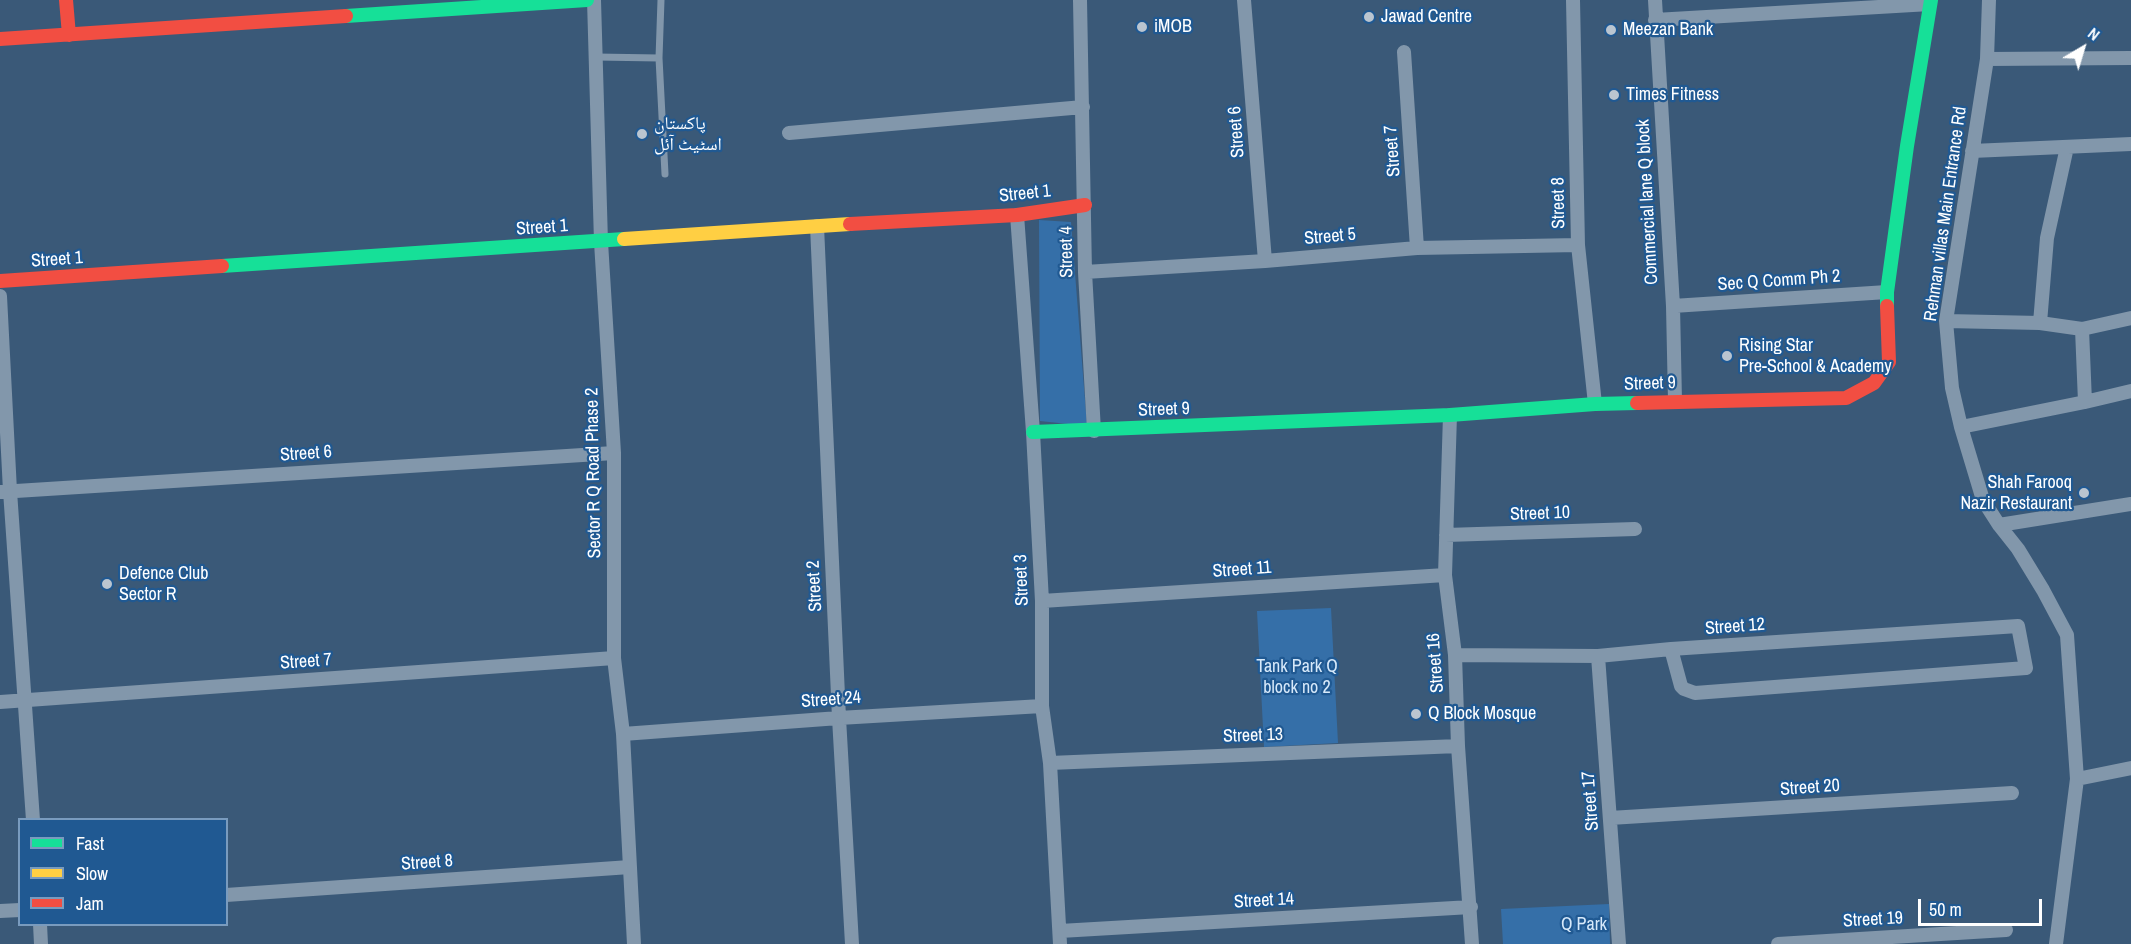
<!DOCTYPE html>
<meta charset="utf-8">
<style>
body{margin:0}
#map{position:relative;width:2131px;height:944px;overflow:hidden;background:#3a5978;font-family:"Archivo Narrow",sans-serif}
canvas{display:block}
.legend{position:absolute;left:18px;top:818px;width:210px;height:108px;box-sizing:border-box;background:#205992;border:2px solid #799bbe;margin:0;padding:8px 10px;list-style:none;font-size:18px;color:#fff}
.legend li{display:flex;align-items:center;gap:12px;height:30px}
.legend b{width:30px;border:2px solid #799bbe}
.north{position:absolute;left:2053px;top:18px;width:60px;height:60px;-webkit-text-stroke:4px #205992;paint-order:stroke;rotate:38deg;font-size:16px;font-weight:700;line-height:24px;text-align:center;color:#fff}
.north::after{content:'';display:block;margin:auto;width:21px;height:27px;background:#fff;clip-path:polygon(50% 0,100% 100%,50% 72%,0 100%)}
.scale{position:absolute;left:1918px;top:899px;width:124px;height:27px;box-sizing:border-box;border:3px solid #fff;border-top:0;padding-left:8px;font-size:18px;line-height:21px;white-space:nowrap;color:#fff;-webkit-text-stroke:4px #205992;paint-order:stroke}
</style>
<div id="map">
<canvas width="2131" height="944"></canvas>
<ul class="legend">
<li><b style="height:8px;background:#16e098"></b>Fast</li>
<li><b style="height:8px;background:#ffcf43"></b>Slow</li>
<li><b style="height:8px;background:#f24e42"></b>Jam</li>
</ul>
<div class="north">N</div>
<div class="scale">50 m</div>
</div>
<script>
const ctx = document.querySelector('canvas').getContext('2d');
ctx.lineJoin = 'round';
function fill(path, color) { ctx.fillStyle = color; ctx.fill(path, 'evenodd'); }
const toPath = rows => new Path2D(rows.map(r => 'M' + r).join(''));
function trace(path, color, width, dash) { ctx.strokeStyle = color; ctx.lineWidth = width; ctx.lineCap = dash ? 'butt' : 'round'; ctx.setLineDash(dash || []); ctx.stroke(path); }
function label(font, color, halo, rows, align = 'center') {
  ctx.font = font + ' "Archivo Narrow","Noto Naskh Arabic",sans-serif'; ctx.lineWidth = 4.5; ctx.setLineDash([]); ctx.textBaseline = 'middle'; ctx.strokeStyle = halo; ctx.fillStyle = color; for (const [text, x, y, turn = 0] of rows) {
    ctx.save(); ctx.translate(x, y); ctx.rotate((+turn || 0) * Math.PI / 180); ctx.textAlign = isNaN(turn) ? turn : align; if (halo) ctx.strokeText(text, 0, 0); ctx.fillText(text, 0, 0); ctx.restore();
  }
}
fill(toPath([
 [1039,220,1071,222,1087,426,1040,421],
 [1331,608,1338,743,1264,747,1257,611],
 [1609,904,1610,944,1503,944,1501,909]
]), '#356fa8');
trace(toPath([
 [596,57,659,58,661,0],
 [659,58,665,174]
]), '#8297ab', 7);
trace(toPath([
 [594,0,601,242,614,453,614,658,623,734,634,944],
 [1080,0,1085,272,1094,431],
 [1244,0,1265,261],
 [1573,0,1578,245,1595,404],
 [1655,0,1673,306,1675,401],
 [1989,0,1987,59,1946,321,1952,388,1961,427,1983,500,1999,525,2018,549,2043,590,2067,635,2077,779,2056,944],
 [1655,20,1930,4],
 [1404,52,1417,248],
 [1987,59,2131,58],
 [789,133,1083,107],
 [1972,151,2131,144],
 [1017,215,1033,432,1042,601,1042,706,1050,763,1060,944],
 [817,226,839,718,852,944],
 [1085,272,1265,261,1417,248,1578,245],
 [0,296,10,491,33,820],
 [1673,306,1887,292],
 [1946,321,2040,323,2082,329,2131,318],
 [2040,323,2047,238,2067,147],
 [2082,329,2085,402,2131,391],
 [1450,415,1445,575,1455,655,1458,746,1472,944],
 [1961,427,2085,402],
 [0,492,614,453],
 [1999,525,2131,504],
 [1446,535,1635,529],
 [1042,601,1445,575],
 [1455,655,1598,656,1671,649,2018,626,2026,668,1695,693,1684,689,1681,686,1671,649],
 [1598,656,1619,944],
 [0,702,614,658],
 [623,734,839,718,1042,706],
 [1050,763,1458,746],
 [2077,779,2131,768],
 [1610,818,2012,793],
 [226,895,630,867],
 [0,911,20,910],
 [40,924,41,944],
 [1060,931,1471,907],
 [1778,944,2006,930]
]), '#8297ab', 14);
trace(toPath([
 [346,16,587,0],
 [222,266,624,239],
 [1887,306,1887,292,1907,146,1931,0],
 [1033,432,1450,415,1595,404,1637,403]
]), '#16e098', 14);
trace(toPath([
 [624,239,850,224]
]), '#ffcf43', 14);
trace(toPath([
 [66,0,69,35],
 [0,39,346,16],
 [850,224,1017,215,1085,205],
 [0,281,222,266],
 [1637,403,1846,398,1874,383,1889,362,1887,306]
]), '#f24e42', 14);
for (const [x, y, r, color] of [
 [1369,17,6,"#bac5d0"],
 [1142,27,6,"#bac5d0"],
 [1611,30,6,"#bac5d0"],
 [1614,95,6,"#bac5d0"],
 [642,134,6,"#bac5d0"],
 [1727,356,6,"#bac5d0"],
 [2084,493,6,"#bac5d0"],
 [107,584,6,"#bac5d0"],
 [1416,714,6,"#bac5d0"]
]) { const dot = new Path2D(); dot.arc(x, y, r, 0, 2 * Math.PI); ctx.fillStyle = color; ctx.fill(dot); trace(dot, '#205992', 2); }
label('18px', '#fff', '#205992', [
 ["Jawad Centre",1381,17],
 ["iMOB",1154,27],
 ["Meezan Bank",1623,30],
 ["Times Fitness",1626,95],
 ["پاکستان",654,124],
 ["اسٹیٹ آئل",654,145],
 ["Rising Star",1739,346],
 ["Pre-School & Academy",1739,367],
 ["Shah Farooq",2072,483,"right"],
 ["Nazir Restaurant",2072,504,"right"],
 ["Defence Club",119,574],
 ["Sector R",119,595],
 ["Q Block Mosque",1428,714]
], 'left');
label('18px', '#fff', '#205992', [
 ["Street 6",1237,132,-94],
 ["Street 7",1393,151,-94],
 ["Street 1",1025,194,-6],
 ["Commercial lane Q block",1648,202,-93],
 ["Street 8",1559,203,-91],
 ["Rehman villas Main Entrance Rd",1946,214,-82],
 ["Street 1",542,228,-4],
 ["Street 5",1330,237,-5],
 ["Street 4",1067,252,-91],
 ["Street 1",57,260,-4],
 ["Sec Q Comm Ph 2",1779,281,-4],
 ["Street 9",1650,384,-2],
 ["Street 9",1164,410,-2],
 ["Street 6",306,454,-4],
 ["Sector R Q Road Phase 2",594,473,-91],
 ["Street 10",1540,514,-2],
 ["Street 11",1242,570,-4],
 ["Street 3",1022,580,-92],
 ["Street 2",815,586,-93],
 ["Street 12",1735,627,-4],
 ["Street 7",306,662,-4],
 ["Street 16",1436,663,-94],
 ["Street 24",831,700,-4],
 ["Street 13",1253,736,-2],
 ["Street 20",1810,788,-4],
 ["Street 17",1591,801,-94],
 ["Street 8",427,863,-4],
 ["Street 14",1264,901,-3],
 ["Street 19",1873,920,-3]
]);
label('18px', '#d7e9fa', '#205992', [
 ["Tank Park Q",1297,667],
 ["block no 2",1297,688],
 ["Q Park",1584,925]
]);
</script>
